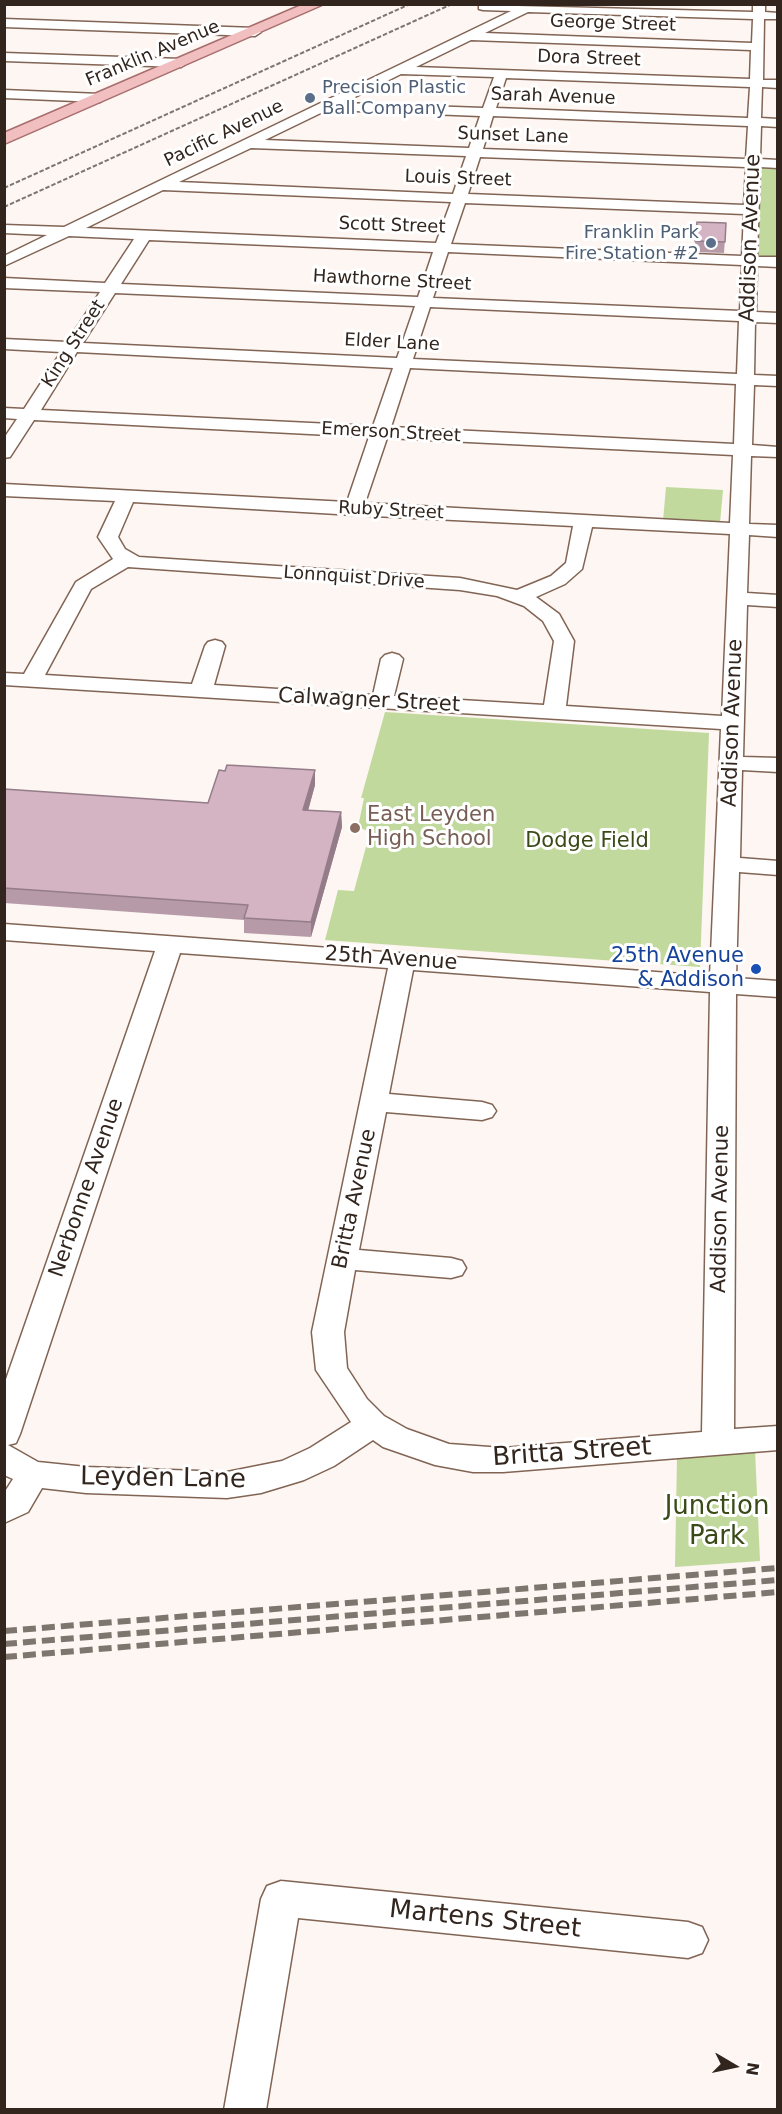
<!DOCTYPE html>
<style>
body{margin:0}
#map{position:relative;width:782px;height:2114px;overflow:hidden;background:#fdf6f2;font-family:"DejaVu Sans",sans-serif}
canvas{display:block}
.frame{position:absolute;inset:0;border:6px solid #31251e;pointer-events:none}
.north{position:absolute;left:704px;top:2036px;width:60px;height:60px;-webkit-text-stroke:4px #fff;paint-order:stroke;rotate:99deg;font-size:16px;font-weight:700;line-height:24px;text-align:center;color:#31251e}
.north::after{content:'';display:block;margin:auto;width:21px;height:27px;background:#31251e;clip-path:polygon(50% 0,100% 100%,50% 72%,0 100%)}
</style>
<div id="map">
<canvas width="782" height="2114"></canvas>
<div class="frame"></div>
<div class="north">N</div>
</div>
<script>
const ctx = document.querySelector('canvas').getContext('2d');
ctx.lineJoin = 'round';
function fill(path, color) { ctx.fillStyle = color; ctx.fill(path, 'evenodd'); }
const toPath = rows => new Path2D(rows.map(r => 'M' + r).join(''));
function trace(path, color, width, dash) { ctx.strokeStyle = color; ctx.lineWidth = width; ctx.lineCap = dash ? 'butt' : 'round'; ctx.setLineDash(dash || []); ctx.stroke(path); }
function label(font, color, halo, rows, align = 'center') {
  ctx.font = font + ' "DejaVu Sans",sans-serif'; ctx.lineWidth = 6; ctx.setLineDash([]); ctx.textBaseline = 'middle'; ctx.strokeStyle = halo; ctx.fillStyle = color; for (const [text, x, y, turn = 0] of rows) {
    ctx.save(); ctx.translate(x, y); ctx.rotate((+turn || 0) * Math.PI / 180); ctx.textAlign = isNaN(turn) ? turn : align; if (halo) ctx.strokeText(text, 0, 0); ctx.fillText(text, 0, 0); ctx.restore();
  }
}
fill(toPath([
 [759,166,777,166,777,259,757,258],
 [666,487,723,490,720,523,663,521],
 [385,712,709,733,700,967,325,940,338,890,354,891,370,832,358,827,364,798,361,798],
 [755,1450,760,1561,675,1567,677,1457]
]), '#c1d99d');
const minor = toPath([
 [753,4,765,4,765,12,778,13,778,19,764,19,763,80,778,80,778,88,762,87,761,118,778,119,778,127,761,126,760,159,778,160,778,168,760,167,757,257,778,257,778,267,757,266,756,312,778,313,778,323,755,322,754,375,778,376,778,386,754,385,752,445,778,447,778,457,751,456,749,524,778,525,778,537,749,535,747,593,778,595,778,607,747,605,743,757,778,758,778,772,742,770,740,858,778,861,778,875,739,872,736,978,778,981,778,997,736,994,734,1429,778,1426,778,1450,503,1472,473,1472,435,1465,383,1447,373,1440,334,1466,304,1480,261,1493,227,1498,86,1493,42,1488,28,1512,4,1523,4,1493,13,1479,4,1475,4,1385,155,951,4,940,4,924,710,976,721,729,4,685,4,673,24,674,76,582,113,559,98,537,115,501,4,496,4,484,347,502,369,437,34,420,10,457,4,458,4,438,17,419,4,418,4,408,24,409,61,352,4,349,4,339,67,342,100,292,4,288,4,278,105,283,134,239,69,236,4,266,4,256,47,235,4,233,4,225,64,227,511,11,483,10,479,9,479,5,753,12,753,4],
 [528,12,753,19,752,43,485,33,528,12],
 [471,40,751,50,750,79,416,67,471,40],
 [401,74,494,77,483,108,343,103,401,74],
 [506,78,750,87,748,118,496,108,506,78],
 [329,109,331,110,480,116,469,148,265,140,329,109],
 [493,116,748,126,746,159,483,149,493,116],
 [251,148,466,156,453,194,179,182,251,148],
 [480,157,746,167,744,205,468,194,480,157],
 [163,190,451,202,436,243,86,228,163,190],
 [465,203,744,214,742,256,451,244,465,203],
 [149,240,433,252,418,297,121,284,149,240],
 [448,252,742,265,740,311,433,298,448,252],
 [115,293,415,306,397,358,83,343,115,293],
 [430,307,739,321,737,374,413,359,430,307],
 [77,352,393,368,373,426,41,410,77,352],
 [410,368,736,384,734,444,391,427,410,368],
 [387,438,733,455,730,523,365,503,387,438],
 [133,502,354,515,573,526,566,563,551,576,517,590,460,578,139,557,125,549,118,537,133,502],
 [592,527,730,534,722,716,566,706,574,641,559,614,536,597,565,584,582,569,592,527],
 [128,567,460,590,497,596,524,606,543,621,554,641,544,705,394,696,403,659,399,655,392,653,385,655,381,659,373,695,214,685,225,646,222,642,215,640,208,642,205,646,192,684,45,675,91,589,128,567],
 [180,953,388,968,312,1332,316,1370,351,1422,310,1448,282,1461,227,1472,86,1467,38,1462,8,1445,16,1443,20,1434,180,953],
 [413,970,710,992,702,1432,503,1448,449,1444,407,1429,384,1416,367,1399,347,1368,344,1332,355,1270,451,1278,462,1275,466,1268,462,1261,451,1258,359,1250,386,1112,482,1120,492,1117,496,1111,492,1105,482,1102,389,1094,413,970],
 [4,19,255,28,261,32,255,36,4,27,4,19],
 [4,53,181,59,187,63,181,67,4,61,4,53],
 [4,90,100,94,106,98,100,102,4,98,4,90],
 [281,1881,688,1922,702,1927,708,1940,702,1953,688,1958,298,1918,266,2110,224,2110,261,1899,267,1886,281,1881]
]);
const major = toPath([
 [304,4,324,4,4,144,4,133,304,4]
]);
trace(minor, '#816454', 3);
trace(major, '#a76d6c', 3);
fill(minor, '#fff');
fill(major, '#f1bfc0');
trace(toPath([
 [4,188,410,4],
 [4,207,452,4]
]), '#7f756f', 2, [4.5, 2]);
trace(toPath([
 [4,1631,778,1568],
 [4,1644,778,1580],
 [4,1657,778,1592]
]), '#7f756f', 6, [13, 6]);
fill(toPath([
 [697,222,726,223,724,253,694,252],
 [225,771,315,785,308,811,341,812,342,827,311,937,244,933,244,920,4,903,4,789,208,803]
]), '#b69aa8');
fill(toPath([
 [315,770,315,785,304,825,303,810],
 [341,812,342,827,311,937,311,922]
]), '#947d88');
const building = toPath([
 [697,222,726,223,725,242,695,241,697,222],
 [227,765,315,770,303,810,341,812,311,922,244,918,248,905,4,888,4,789,208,803,219,770,225,771,227,765]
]);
fill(building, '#d4b3c3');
trace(building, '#947d88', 1.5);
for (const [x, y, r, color] of [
 [310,98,6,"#5c6f8a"],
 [711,243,6,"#5c6f8a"],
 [355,828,6,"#8d6e63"],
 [756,969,6,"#1a4fb4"]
]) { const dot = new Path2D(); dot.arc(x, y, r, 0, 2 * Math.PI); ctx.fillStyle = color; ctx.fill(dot); trace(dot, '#fff', 2); }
label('18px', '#31251e', '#fff', [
 ["George Street",613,24,2],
 ["Franklin Avenue",153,54,-23],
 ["Dora Street",589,59,2],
 ["Sarah Avenue",553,97,2],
 ["Pacific Avenue",224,134,-26],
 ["Sunset Lane",513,136,2],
 ["Louis Street",458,179,2],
 ["Scott Street",392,226,2],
 ["Hawthorne Street",392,281,3],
 ["Elder Lane",392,343,3],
 ["King Street",74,344,-57],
 ["Emerson Street",391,433,3],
 ["Ruby Street",391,511,3],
 ["Lonnquist Drive",354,578,4]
]);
label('18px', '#4e5e75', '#fff', [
 ["Precision Plastic",322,88],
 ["Ball Company",322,109],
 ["Franklin Park",699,233,"right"],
 ["Fire Station #2",699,254,"right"]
], 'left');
label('21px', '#31251e', '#fff', [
 ["Addison Avenue",751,238,-88],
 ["Calwagner Street",369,701,3],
 ["Addison Avenue",733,723,-88],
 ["25th Avenue",391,959,4],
 ["Nerbonne Avenue",87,1188,-71],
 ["Britta Avenue",355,1199,-78],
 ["Addison Avenue",721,1209,-89]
]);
label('21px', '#785e54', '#fff', [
 ["East Leyden",367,816],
 ["High School",367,840]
], 'left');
label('21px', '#394a17', '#fff', [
 ["Dodge Field",587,842]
]);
label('21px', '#164399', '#fff', [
 ["25th Avenue",744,957],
 ["& Addison",744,981]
], 'right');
label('26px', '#31251e', '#fff', [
 ["Britta Street",572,1453,-4],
 ["Leyden Lane",163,1479,1],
 ["Martens Street",485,1920,6]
]);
label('26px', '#394a17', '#fff', [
 ["Junction",717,1507],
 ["Park",717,1537]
]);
</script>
